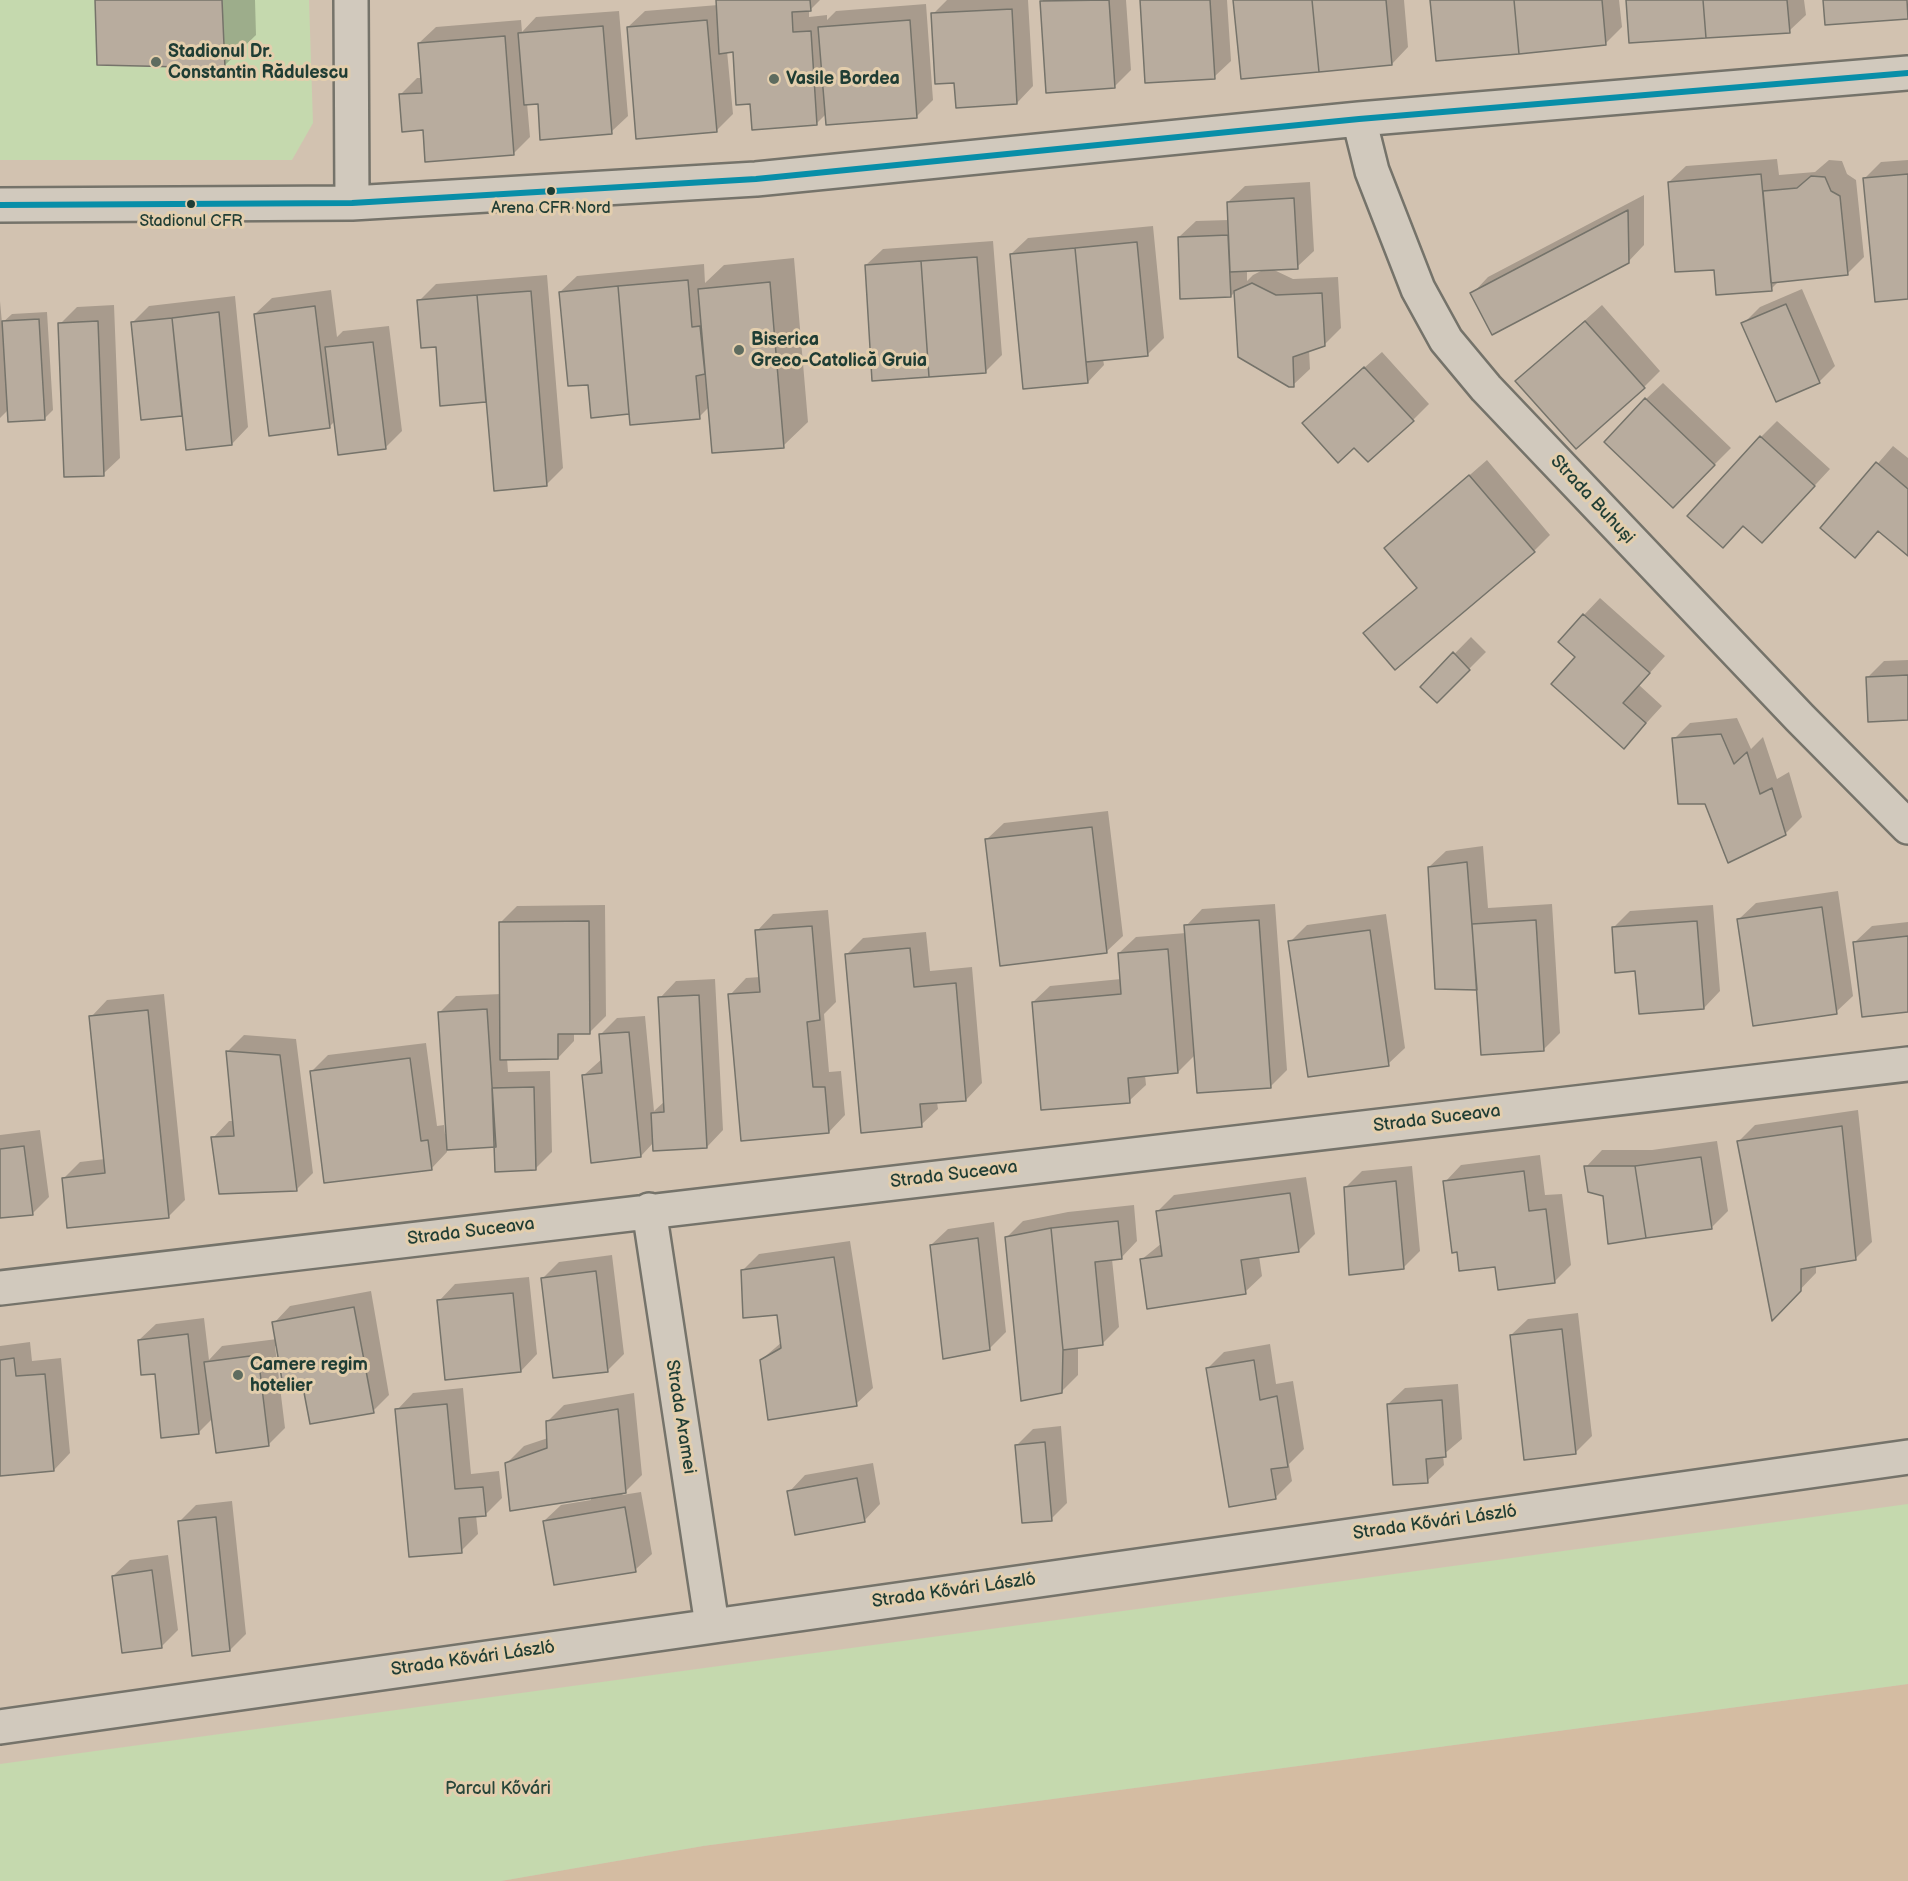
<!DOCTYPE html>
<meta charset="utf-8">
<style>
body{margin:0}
canvas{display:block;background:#d2c2b0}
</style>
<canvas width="1908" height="1881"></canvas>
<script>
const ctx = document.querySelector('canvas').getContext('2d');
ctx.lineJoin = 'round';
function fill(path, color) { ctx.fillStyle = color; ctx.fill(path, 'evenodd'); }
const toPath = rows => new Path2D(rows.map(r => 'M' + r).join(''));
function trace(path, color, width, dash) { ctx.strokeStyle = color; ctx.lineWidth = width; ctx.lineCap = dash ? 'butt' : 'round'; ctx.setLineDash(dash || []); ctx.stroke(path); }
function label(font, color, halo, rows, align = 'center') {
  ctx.font = font + ' "Balsamiq Sans",sans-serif'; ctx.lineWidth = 6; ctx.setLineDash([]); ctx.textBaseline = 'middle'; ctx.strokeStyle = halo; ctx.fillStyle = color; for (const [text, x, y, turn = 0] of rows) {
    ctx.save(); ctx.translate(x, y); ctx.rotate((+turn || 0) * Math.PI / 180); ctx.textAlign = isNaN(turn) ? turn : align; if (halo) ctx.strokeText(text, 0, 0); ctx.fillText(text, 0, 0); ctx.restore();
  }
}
fill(toPath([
 [1908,1684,1908,1881,501,1881,703,1846]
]), '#d4bca2');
fill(toPath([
 [0,0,309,0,313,123,292,160,0,160],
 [1908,1504,1908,1684,703,1846,501,1881,0,1881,0,1764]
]), '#c5d9ae');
fill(toPath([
 [96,0,255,0,256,35,224,66],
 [717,0,820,0,809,11,809,17,827,15,827,20,836,11,926,4,933,100,917,116,826,114,816,124,752,102,734,51,727,51,733,114,716,131,628,27,645,11,718,5],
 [947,0,1028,0,1033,86,1017,103,956,82,933,14],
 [1043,0,1126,0,1131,70,1114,87,1042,2],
 [1141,0,1227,0,1231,61,1214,77],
 [1235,0,1404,0,1408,47,1392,64],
 [1432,0,1619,0,1622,27,1606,43],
 [1628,0,1804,0,1806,15,1789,31],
 [619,11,628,116,611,132,539,103,527,103,530,137,514,153,424,129,401,94,417,78,422,78,419,43,436,27,521,20,522,32,536,17],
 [1777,159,1779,175,1815,172,1829,160,1842,161,1847,174,1856,180,1864,257,1847,274,1780,280,1771,289,1716,268,1669,182,1686,166],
 [1908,160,1908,297,1864,179,1881,162],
 [1310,182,1314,251,1297,267,1272,269,1293,279,1338,277,1341,328,1324,345,1309,350,1310,369,1293,385,1236,291,1231,296,1179,237,1196,221,1229,220,1228,202,1245,186],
 [1265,269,1253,275,1247,281,1247,270],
 [1644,195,1644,245,1628,262,1472,294,1488,277],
 [1153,226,1164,338,1147,355,1103,359,1104,365,1088,382,1011,254,1028,238],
 [993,241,1002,355,986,371,866,265,883,249],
 [794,258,808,422,783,446,709,407,699,417,631,412,592,416,590,383,560,292,577,276,704,264,705,283,724,265],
 [547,275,563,468,546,485,487,400,442,404,437,345,419,301,436,284],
 [1802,289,1835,366,1819,382,1743,324,1760,307],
 [331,290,337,337,343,331,389,326,402,431,385,448,335,421,329,427,255,314,272,298],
 [235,296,248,427,232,444,183,414,142,418,133,322,149,306],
 [0,301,2,323,12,314,47,312,53,410,45,418,9,409,0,418],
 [114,305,120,458,103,474,60,324,77,307],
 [1602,305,1660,371,1644,387,1517,381],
 [1382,352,1429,404,1413,420,1320,407],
 [1663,383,1731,448,1673,506,1646,399],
 [1777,421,1830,469,1778,525,1761,437],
 [1893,446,1908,458,1908,554,1880,530,1855,556,1822,528],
 [1487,460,1550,535,1534,551,1365,633,1418,587,1386,548],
 [1600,598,1665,656,1639,685,1662,706,1640,730,1577,657,1584,615],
 [1471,637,1486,652,1437,701,1422,687],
 [1908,660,1908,719,1867,678,1884,661],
 [1737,718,1751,749,1763,737,1777,779,1789,772,1802,817,1785,834,1706,803,1674,739,1690,723],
 [1108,811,1123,936,1106,952,987,839,1004,823],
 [1483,846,1488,908,1552,904,1560,1033,1544,1049,1478,989,1429,867,1446,851],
 [1838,891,1853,996,1836,1012,1739,919,1756,903],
 [1275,904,1287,1070,1271,1086,1196,1054,1178,1072,1145,1075,1146,1085,1129,1101,1033,1002,1050,986,1121,979,1119,953,1136,937,1186,933,1186,926,1202,909],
 [605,905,606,1016,590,1032,574,1032,574,1041,558,1058,507,1058,508,1072,550,1071,552,1152,535,1169,497,1146,447,1149,447,1152,431,1169,311,1072,328,1055,426,1043,437,1126,444,1125,445,1134,448,1134,440,1012,456,996,501,994,501,922,517,906],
 [1713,905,1720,991,1704,1008,1613,928,1630,911],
 [828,910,836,1002,824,1014,829,1072,841,1071,845,1115,829,1132,730,995,746,978,760,977,757,931,773,914],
 [1386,914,1405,1048,1388,1064,1290,942,1307,925],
 [1908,922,1908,1011,1855,942,1872,926],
 [926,932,930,971,972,967,982,1083,966,1100,937,1102,938,1109,921,1125,847,954,863,938],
 [715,979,723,1130,707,1147,654,1142,641,1156,584,1075,603,1058,600,1035,617,1018,645,1016,654,1111,665,1101,660,998,676,981],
 [164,994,185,1200,168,1217,64,1178,80,1162,105,1159,91,1017,107,1000],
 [244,1035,296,1039,313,1173,296,1190,213,1138,229,1121,234,1121,228,1051],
 [1858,1110,1872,1242,1856,1258,1816,1265,1816,1273,1773,1318,1739,1141,1755,1125],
 [40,1130,49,1197,32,1214,0,1217,0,1135],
 [1717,1141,1728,1211,1711,1228,1604,1195,1586,1167,1602,1150,1652,1150],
 [1540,1155,1545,1195,1562,1194,1571,1265,1554,1282,1496,1265,1445,1182,1461,1165],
 [1412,1166,1420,1251,1403,1268,1345,1188,1362,1171],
 [1306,1177,1315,1234,1298,1251,1259,1256,1262,1276,1245,1292,1141,1260,1162,1243,1157,1212,1174,1195],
 [1134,1205,1137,1241,1121,1258,1112,1259,1119,1327,1102,1344,1078,1347,1078,1375,1061,1392,1007,1237,1023,1221,1068,1212],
 [994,1222,1006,1332,989,1349,931,1245,948,1229],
 [850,1241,873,1388,856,1404,761,1360,782,1342,778,1313,743,1270,759,1254],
 [612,1255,624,1354,607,1371,543,1278,559,1262],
 [529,1277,537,1354,521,1371,439,1301,455,1284],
 [371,1291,389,1395,373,1411,303,1380,278,1346,275,1346,285,1428,269,1444,213,1418,198,1433,156,1372,139,1340,156,1324,204,1318,209,1360,222,1346,277,1339,274,1323,290,1306],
 [1578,1313,1592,1436,1575,1453,1511,1335,1528,1319],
 [30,1342,32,1361,61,1358,70,1453,54,1470,0,1475,0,1346],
 [1270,1344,1276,1384,1293,1381,1304,1449,1289,1464,1292,1481,1275,1498,1207,1369,1224,1352],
 [1458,1384,1462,1439,1443,1455,1444,1465,1427,1481,1388,1404,1405,1388],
 [463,1388,471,1474,499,1471,502,1498,485,1515,476,1515,478,1534,461,1551,397,1410,413,1393],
 [634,1393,642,1475,622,1495,641,1492,652,1554,635,1570,544,1521,561,1505,591,1500,591,1497,507,1463,524,1446,548,1438,547,1422,564,1405],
 [1061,1426,1067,1503,1051,1519,1016,1446,1033,1429],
 [873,1463,880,1504,864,1521,789,1492,805,1475],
 [232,1501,246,1634,230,1650,179,1522,196,1505],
 [168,1555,178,1630,162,1646,113,1576,130,1560]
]), '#0003');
const building = toPath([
 [95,0,222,0,225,68,97,65,95,0],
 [716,0,810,0,811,11,792,12,793,32,811,31,817,125,752,130,750,104,736,105,733,52,719,54,716,0],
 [1109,0,1115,88,1046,93,1040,1,1109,0],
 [1140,0,1210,0,1215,79,1145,83,1140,0],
 [1233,0,1312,0,1319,72,1241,79,1233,0],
 [1312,0,1386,0,1392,65,1319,72,1312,0],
 [1430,0,1514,0,1519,54,1436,61,1430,0],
 [1514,0,1602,0,1606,45,1519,54,1514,0],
 [1626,0,1703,0,1706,38,1629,43,1626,0],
 [1703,0,1787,0,1790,33,1706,38,1703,0],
 [1823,0,1907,0,1908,19,1825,25,1823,0],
 [1012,9,1017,104,956,108,954,83,935,84,931,13,1012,9],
 [707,20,717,132,636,139,627,27,707,20],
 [910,20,917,118,826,125,818,27,910,20],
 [603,26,612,134,540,140,538,104,524,105,518,33,603,26],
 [505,36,514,155,425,162,423,130,402,132,399,94,422,93,418,43,505,36],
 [1761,174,1772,291,1716,295,1714,270,1675,272,1668,182,1761,174],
 [1908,174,1908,299,1875,302,1863,178,1908,174],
 [1811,176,1825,177,1831,191,1840,196,1848,275,1771,283,1763,191,1797,188,1811,176],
 [1294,198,1298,269,1230,272,1227,202,1294,198],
 [1628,210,1629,263,1492,335,1470,293,1628,210],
 [1228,235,1231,297,1180,299,1178,237,1228,235],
 [1137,242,1148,356,1086,362,1075,248,1137,242],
 [1075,248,1088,383,1023,389,1010,254,1075,248],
 [977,257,986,373,929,377,921,261,977,257],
 [921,261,929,377,872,381,865,265,921,261],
 [688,280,692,327,700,326,705,374,696,376,700,419,630,425,618,286,688,280],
 [770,282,784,448,712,453,698,289,770,282],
 [1252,283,1276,295,1322,293,1325,346,1293,357,1294,387,1289,387,1238,357,1234,291,1252,283],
 [618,286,629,414,591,418,588,385,568,386,559,292,618,286],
 [531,291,547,486,494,491,477,295,531,291],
 [477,295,486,402,440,406,436,347,421,348,417,300,477,295],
 [1786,304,1820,383,1776,402,1741,323,1786,304],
 [315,306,330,428,269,436,254,314,315,306],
 [219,312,232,445,186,450,172,318,219,312],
 [172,318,182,416,141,420,131,322,172,318],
 [39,319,45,420,8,422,2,321,39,319],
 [98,321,104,476,64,477,58,323,98,321],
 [1585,321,1645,388,1576,449,1515,381,1585,321],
 [373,342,386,449,338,455,325,347,373,342],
 [1364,367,1414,421,1368,462,1354,448,1338,463,1302,423,1364,367],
 [1645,398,1715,465,1673,508,1604,442,1645,398],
 [1760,436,1815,486,1762,543,1743,526,1723,548,1687,516,1760,436],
 [1876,462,1908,489,1908,556,1878,531,1855,558,1820,528,1876,462],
 [1469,475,1535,552,1395,670,1363,633,1417,588,1384,548,1469,475],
 [1583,614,1650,673,1623,703,1646,723,1624,749,1551,684,1575,657,1558,642,1583,614],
 [1453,652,1470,670,1437,703,1420,687,1453,652],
 [1908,675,1908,720,1868,722,1866,677,1908,675],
 [1721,734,1734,764,1747,752,1760,794,1772,788,1786,835,1728,863,1705,804,1678,804,1672,738,1721,734],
 [1092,827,1107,953,1000,966,985,839,1092,827],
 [1467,862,1477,990,1435,989,1428,867,1467,862],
 [1822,907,1837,1014,1753,1026,1737,919,1822,907],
 [1259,920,1271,1088,1197,1093,1184,925,1259,920],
 [1536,920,1544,1051,1481,1055,1472,924,1536,920],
 [589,921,590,1034,558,1034,558,1059,500,1060,499,922,589,921],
 [1697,921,1704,1009,1639,1014,1635,971,1615,973,1612,927,1697,921],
 [812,926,820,1020,807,1022,813,1087,825,1087,829,1133,741,1141,728,994,760,992,755,930,812,926],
 [1370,930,1389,1066,1308,1077,1288,941,1370,930],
 [1908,936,1908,1012,1862,1017,1853,942,1908,936],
 [910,948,914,987,956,983,966,1101,920,1104,922,1127,861,1133,845,954,910,948],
 [1168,949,1178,1073,1128,1078,1130,1103,1041,1110,1032,1002,1121,994,1118,953,1168,949],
 [699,995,707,1148,653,1151,651,1113,664,1112,658,997,699,995],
 [487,1009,496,1147,447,1150,438,1012,487,1009],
 [148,1010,169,1218,67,1228,62,1178,105,1173,89,1016,148,1010],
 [629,1032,641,1157,591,1163,582,1075,602,1073,599,1034,629,1032],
 [226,1051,280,1055,297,1191,219,1194,211,1137,234,1136,226,1051],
 [410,1058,421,1141,428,1140,432,1170,324,1183,310,1071,410,1058],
 [534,1087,536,1170,495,1172,492,1088,534,1087],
 [1842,1126,1856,1260,1801,1269,1801,1291,1772,1321,1737,1141,1842,1126],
 [24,1146,33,1215,0,1218,0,1149,24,1146],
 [1701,1157,1712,1229,1646,1238,1635,1166,1701,1157],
 [1584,1166,1635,1166,1646,1238,1608,1244,1603,1196,1588,1192,1584,1166],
 [1524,1171,1529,1211,1546,1209,1555,1283,1498,1290,1495,1267,1459,1271,1457,1252,1452,1253,1443,1181,1524,1171],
 [1396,1181,1404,1269,1349,1275,1344,1187,1396,1181],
 [1290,1193,1299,1252,1241,1260,1246,1294,1147,1309,1140,1259,1162,1256,1156,1211,1290,1193],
 [1118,1221,1122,1259,1095,1262,1103,1345,1063,1350,1051,1228,1118,1221],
 [1051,1228,1063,1350,1062,1393,1021,1401,1005,1237,1051,1228],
 [978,1238,990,1350,943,1359,930,1245,978,1238],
 [834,1257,857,1406,768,1420,760,1360,781,1348,777,1315,743,1318,741,1270,834,1257],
 [596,1271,608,1372,553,1378,541,1278,596,1271],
 [513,1293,521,1372,445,1380,437,1300,513,1293],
 [354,1307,374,1413,310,1424,302,1382,283,1386,272,1322,354,1307],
 [1562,1329,1576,1454,1524,1460,1510,1335,1562,1329],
 [188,1334,199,1434,161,1438,155,1374,141,1375,138,1340,188,1334],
 [258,1355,269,1446,216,1453,204,1362,258,1355],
 [14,1358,16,1376,45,1374,54,1471,0,1476,0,1360,14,1358],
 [1254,1360,1260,1400,1277,1396,1288,1467,1271,1469,1276,1499,1229,1507,1206,1368,1254,1360],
 [1442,1400,1446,1457,1426,1459,1428,1483,1393,1485,1387,1404,1442,1400],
 [447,1404,455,1489,483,1487,486,1516,459,1518,462,1553,409,1557,395,1409,447,1404],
 [618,1409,626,1493,510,1511,505,1463,547,1448,546,1421,618,1409],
 [1045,1442,1052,1521,1022,1523,1015,1445,1045,1442],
 [857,1478,865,1522,795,1535,787,1491,857,1478],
 [625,1507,636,1572,554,1585,543,1521,625,1507],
 [216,1517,230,1651,192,1656,178,1521,216,1517],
 [152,1570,162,1648,122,1653,112,1576,152,1570]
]);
fill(building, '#b8ac9e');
trace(building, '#75736a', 1.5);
const minor = toPath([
 [351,0,352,203],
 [1359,119,1372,171,1418,289,1446,340,1486,388,1800,718,1908,827],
 [0,205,352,203,756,179,1359,119,1908,73],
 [649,1210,712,1625],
 [0,1288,1908,1064],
 [0,1727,1908,1457]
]);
trace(minor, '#75736a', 38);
trace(minor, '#d1c9bd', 33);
trace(toPath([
 [0,205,352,203,756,179,1359,119,1908,73]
]), '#088ea8', 6);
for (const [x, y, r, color] of [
 [156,62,6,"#5e6c5f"],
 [774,79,6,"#5e6c5f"],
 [551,191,5,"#1f3d34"],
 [191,204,5,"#1f3d34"],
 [739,350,6,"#5e6c5f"],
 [238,1375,6,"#5e6c5f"]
]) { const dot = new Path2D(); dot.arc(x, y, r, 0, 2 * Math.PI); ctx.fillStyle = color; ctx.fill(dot); trace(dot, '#e3cead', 2); }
label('16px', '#1f3d34', '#e3cead', [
 ["Arena CFR Nord",551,209],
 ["Stadionul CFR",191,222]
]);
label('bold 18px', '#1f3d34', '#e3cead', [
 ["Stadionul Dr.",168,52],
 ["Constantin Rădulescu",168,73],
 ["Vasile Bordea",786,79],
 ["Biserica",751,340],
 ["Greco-Catolică Gruia",751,361],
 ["Camere regim",250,1365],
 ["hotelier",250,1386]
], 'left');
label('18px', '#1f3d34', '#e3cead', [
 ["Strada Buhuși",1592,500,47],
 ["Strada Suceava",1437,1119,-7],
 ["Strada Suceava",954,1175,-7],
 ["Strada Suceava",471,1232,-7],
 ["Strada Aramei",680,1417,81],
 ["Strada Kővári László",1435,1523,-8],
 ["Strada Kővári László",954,1591,-8],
 ["Strada Kővári László",473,1659,-8]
]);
label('18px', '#27463a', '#e3cead', [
 ["Parcul Kővári",498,1789]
]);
</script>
